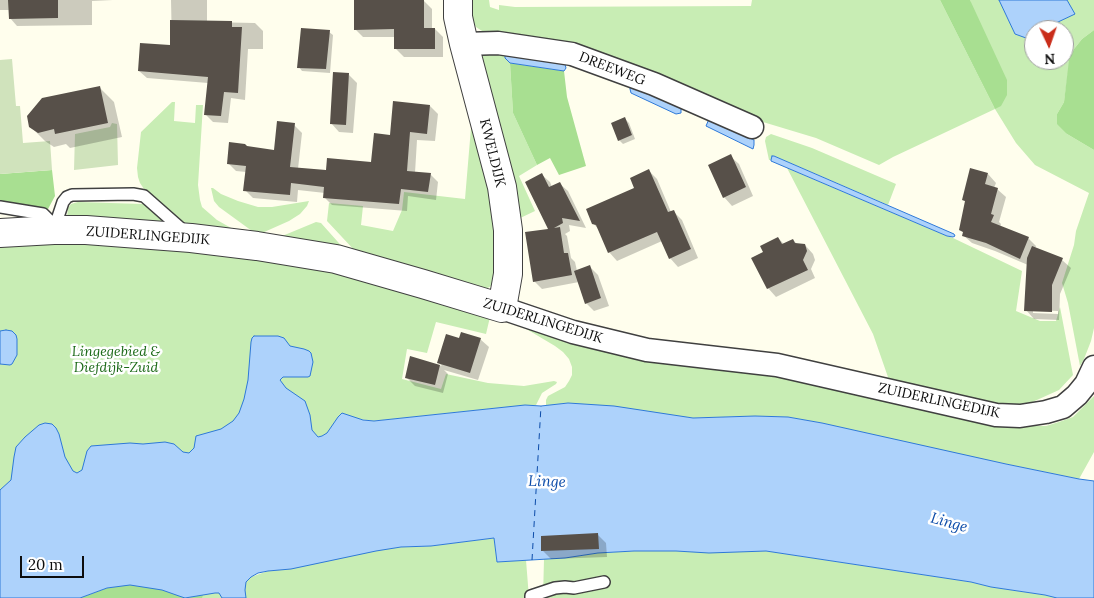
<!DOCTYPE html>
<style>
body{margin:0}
#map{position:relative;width:1094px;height:598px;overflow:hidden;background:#fffeed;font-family:Lora,serif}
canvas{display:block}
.north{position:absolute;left:1024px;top:20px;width:50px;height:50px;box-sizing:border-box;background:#fff;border:1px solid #9e9e9e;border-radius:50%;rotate:177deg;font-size:14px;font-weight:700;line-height:20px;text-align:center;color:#0d0d0d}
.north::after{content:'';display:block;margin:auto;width:18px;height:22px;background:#c92d1a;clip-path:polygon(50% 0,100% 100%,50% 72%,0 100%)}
.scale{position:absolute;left:20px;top:556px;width:64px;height:22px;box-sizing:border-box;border:2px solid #0d0d0d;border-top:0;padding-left:6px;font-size:15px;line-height:18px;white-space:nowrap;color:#0d0d0d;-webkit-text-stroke:4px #fff;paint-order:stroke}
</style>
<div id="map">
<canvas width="1094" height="598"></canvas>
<div class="north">N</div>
<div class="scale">20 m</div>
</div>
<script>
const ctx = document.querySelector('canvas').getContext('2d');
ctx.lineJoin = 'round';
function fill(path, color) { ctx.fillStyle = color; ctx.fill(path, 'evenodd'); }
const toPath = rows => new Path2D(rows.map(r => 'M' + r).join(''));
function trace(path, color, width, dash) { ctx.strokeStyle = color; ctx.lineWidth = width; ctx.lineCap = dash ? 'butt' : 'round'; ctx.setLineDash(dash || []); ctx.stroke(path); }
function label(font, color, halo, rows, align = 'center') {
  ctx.font = font + ' Lora,serif'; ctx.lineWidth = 5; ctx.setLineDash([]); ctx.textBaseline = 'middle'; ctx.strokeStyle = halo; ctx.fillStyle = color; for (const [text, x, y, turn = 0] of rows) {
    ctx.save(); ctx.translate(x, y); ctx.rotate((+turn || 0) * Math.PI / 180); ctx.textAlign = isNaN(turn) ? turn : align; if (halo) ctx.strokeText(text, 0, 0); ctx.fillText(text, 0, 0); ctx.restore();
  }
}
fill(toPath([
 [471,0,489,0,490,7,499,10,499,5,515,7,751,6,752,0,940,0,995,109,970,0,999,0,1015,34,1026,37,1034,33,1034,60,1064,60,1064,30,1041,30,1074,14,1067,0,1094,0,1094,30,1082,39,1074,49,1070,59,1064,102,1057,114,1067,134,1094,150,1094,328,1091,341,1084,359,1080,366,1068,303,1062,283,1074,245,1076,231,1089,193,1035,165,1016,143,995,109,893,157,879,165,816,138,763,122,754,117,482,31,476,27,470,18],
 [512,51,505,58,510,63,513,113,537,165,519,176,535,211,516,220,480,54],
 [172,102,175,102,174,121,195,123,196,105,203,105,198,185,200,200,202,207,217,220,240,233,193,230,144,189,140,183,138,177,137,168,141,132],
 [472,116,491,179,498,274,491,286,486,289,481,290,356,252,327,221,329,203,363,206,361,225,393,231,402,210,404,192,465,199],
 [771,134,812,148,896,184,888,205,774,156,771,158,771,160,769,160,765,141,766,137],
 [787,168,947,236,953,238,1022,271,1016,311,1040,321,1056,321,1060,307,1073,375,1059,390,1028,404,1012,406,994,405,889,380,873,334],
 [211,188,213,188,221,194,238,201,258,207,272,207,309,201,307,206,300,214,289,221,262,233,252,231,219,207,214,201],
 [78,202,143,204,149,206,172,225,67,217,68,208,71,204],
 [316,222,321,223,346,251,275,239],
 [0,239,71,239,320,264,490,317,486,334,436,322,427,353,407,349,402,379,441,389,446,374,488,383,524,386,554,381,557,382,556,384,542,393,536,405,487,409,374,421,359,419,320,437,315,435,0,495],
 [523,327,1030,426,1046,426,1059,422,1073,417,1094,396,1094,452,1079,479,953,453,822,423,788,417,755,416,693,418,672,416,646,411,568,403,546,406,546,400,548,396,565,387,569,381,572,375,572,367,569,359,563,352,555,346],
 [494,538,497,562,526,560,529,598,80,598,124,585,136,585,251,577,268,571,291,568,376,550,401,547,431,546],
 [634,551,676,551,710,552,766,551,971,582,991,587,1045,595,1057,598,543,598,544,559,565,558,598,553]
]), '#c8edb4');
fill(toPath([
 [940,0,970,0,1007,80,1007,95,1001,106,995,109],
 [1094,30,1094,150,1067,134,1057,124,1057,114,1064,102,1069,60,1074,49,1082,39],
 [510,63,564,71,567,97,586,166,559,175,550,158,537,165,513,113],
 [52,170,55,196,48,209,46,210,0,203,0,174],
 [124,585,136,585,163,590,185,598,203,595,202,598,80,598,107,588]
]), '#a8df91');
fill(toPath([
 [12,59,16,106,20,106,23,143,50,141,52,170,0,174,0,60],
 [112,123,117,124,118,165,74,170,75,134,110,127]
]), '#d0e3bc');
const water = toPath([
 [999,0,1067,0,1075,14,1041,30,1034,30,1034,33,1026,38,1015,34,999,0],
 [505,55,564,61,566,68,564,71,510,63,505,58,505,55],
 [633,85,681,108,681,113,676,114,631,93,630,89,630,87,633,85],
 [709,119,754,140,754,145,753,149,706,126,709,119],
 [772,156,774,156,954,234,955,236,953,237,947,236,771,161,771,160,772,156],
 [6,330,12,331,16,335,17,339,17,355,12,364,10,365,0,364,0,331,6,330],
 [254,336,278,336,284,338,290,346,304,349,309,351,311,353,313,362,310,376,308,377,283,377,280,380,286,388,305,401,310,415,312,430,318,437,322,436,327,433,338,417,342,413,363,420,374,421,525,405,541,406,568,403,614,406,693,418,755,416,788,417,822,423,1006,464,1079,479,1094,481,1094,598,1057,598,1045,595,991,587,971,582,766,551,709,553,676,551,634,551,598,553,565,558,497,562,494,538,431,546,401,547,376,551,291,569,268,571,258,573,251,577,246,582,245,590,246,598,222,598,219,593,215,593,185,598,179,596,162,590,130,585,107,588,80,598,0,598,0,490,11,480,14,457,16,447,25,437,39,425,45,423,52,424,56,428,59,434,65,457,73,471,77,473,82,470,87,451,91,446,130,443,143,444,165,442,174,444,183,452,189,453,194,448,196,436,221,429,233,421,239,413,244,399,248,380,251,342,252,338,254,336]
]);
fill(water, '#add2fb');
trace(water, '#2e79d8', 1);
fill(toPath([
 [0,0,113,0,92,1,92,25,17,26,10,18,10,10,0,10],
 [171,0,207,0,207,22,255,23,263,31,263,49,248,49,245,100,231,98,228,123,213,122,205,114,208,83,147,78,139,71,172,47],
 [424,1,432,9,432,29,435,29,443,37,443,57,404,57,396,49,396,37,363,37,355,29],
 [329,32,333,35,330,73,302,71,299,67],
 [349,75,357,83,353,133,339,132,331,123],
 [100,88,114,102,122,137,70,148,66,144,54,147,45,141,30,126],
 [430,106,438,114,435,141,417,140,415,173,430,174,438,182,436,200,408,196,407,211,332,205,324,197,325,193,298,190,297,202,253,198,245,190,246,172,236,171,228,163,247,147,275,151,294,125,302,133,298,169,327,172,372,164,391,136],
 [625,119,629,123,635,139,623,144,619,140],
 [730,156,739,164,753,196,732,206,724,197],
 [649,171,657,179,671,212,673,211,682,220,698,258,678,267,670,258,662,241,617,261,609,252,599,230,593,223,636,189],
 [988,174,996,183,994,188,997,189,1006,197,999,222,1001,224,1000,227,1028,238,1036,246,1035,249,1062,260,1071,268,1060,294,1059,320,1034,319,1026,310,1028,265,995,251,972,243,963,235,964,233,961,230,966,202,963,200],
 [1033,310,1058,311,1058,314,1033,313],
 [542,175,550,182,552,187,560,184,568,191,586,228,569,225,570,231,565,234,567,236,571,258,575,262,577,271,590,267,598,275,609,306,594,311,586,303,579,282,542,289,534,281,550,230],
 [778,238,784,244,793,240,797,244,805,245,813,254,815,260,811,269,815,278,776,297,768,288,765,253],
 [460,339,480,339,489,347,478,380,444,370,448,374,443,393,415,386,406,377,411,358,442,366,439,363],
 [598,535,606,543,607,557,551,559,543,551]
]), '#0003');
trace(toPath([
 [532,560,541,406]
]), '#0c4ca9', 1, [6, 5]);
fill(toPath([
 [8,0,58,0,58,18,9,19],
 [354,0,424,0,424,28,435,28,435,49,394,49,394,29,354,30],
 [170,20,232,21,232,27,242,27,238,93,224,92,221,116,204,115,208,77,138,71,140,43,170,45],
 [301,28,330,30,326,69,297,68],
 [333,72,349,73,346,125,330,124],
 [100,86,108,123,55,134,54,129,38,133,29,127,27,116,42,98],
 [393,101,430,105,427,134,410,132,407,171,431,173,428,192,401,189,399,204,323,198,324,187,291,183,290,195,243,191,246,166,227,164,229,142,245,144,247,146,274,150,277,121,295,123,290,167,326,170,327,158,371,162,374,133,390,135],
 [625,117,632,135,618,141,611,123],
 [731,154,746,187,723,198,708,165],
 [970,168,988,173,985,184,998,188,991,214,994,215,991,222,1029,237,1020,259,986,243,962,236,963,232,959,230,965,201,962,200],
 [649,169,668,212,674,210,691,249,669,259,657,232,608,253,596,225,592,224,586,209,634,188,630,178],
 [542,173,549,187,560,182,580,221,562,218,563,223,554,228,560,227,564,253,568,253,572,275,533,282,525,232,548,229,525,182],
 [778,237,782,244,793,239,795,243,805,244,807,251,803,260,808,270,767,289,751,258,763,252,760,246],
 [1032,246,1063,258,1052,285,1052,312,1024,311,1027,258],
 [590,265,601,298,585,304,574,271],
 [461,332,481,338,470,373,437,363,446,334,459,338],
 [410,356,440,365,435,385,405,378],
 [598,533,599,549,541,551,541,536]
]), '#575049');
const service = toPath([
 [0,207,43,214,50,221,53,228],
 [54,229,63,202,67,197,72,195,133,194,144,196,186,233],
 [531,598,531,596,555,588,565,587,574,588,604,582]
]);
const minor = toPath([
 [464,44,498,43,572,54,654,84,752,127],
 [502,308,573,332,647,350,777,365,996,415,1020,416,1046,412,1063,407,1077,395,1086,384,1094,367]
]);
const tertiary = toPath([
 [0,233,54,230,86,230,191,238,257,246,336,259,423,284,502,308,508,274,508,230,502,187,464,44,458,17,458,0]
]);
trace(service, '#404040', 14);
trace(minor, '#404040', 25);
trace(tertiary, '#404040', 30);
trace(service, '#fff', 11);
trace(minor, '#fff', 22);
trace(tertiary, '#fff', 28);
label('14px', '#0d0d0d', '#fff', [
 ["DREEWEG",612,69,21],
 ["KWELDIJK",492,153,76],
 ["ZUIDERLINGEDIJK",148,236,4],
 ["ZUIDERLINGEDIJK",543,321,17],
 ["ZUIDERLINGEDIJK",939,401,12]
]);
label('italic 14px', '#1c6a18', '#fff', [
 ["Lingegebied &",116,352],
 ["Diefdijk-Zuid",116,368]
]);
label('italic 15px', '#0c4ca9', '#fff', [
 ["Linge",547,482,2],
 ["Linge",949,523,16]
]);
</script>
